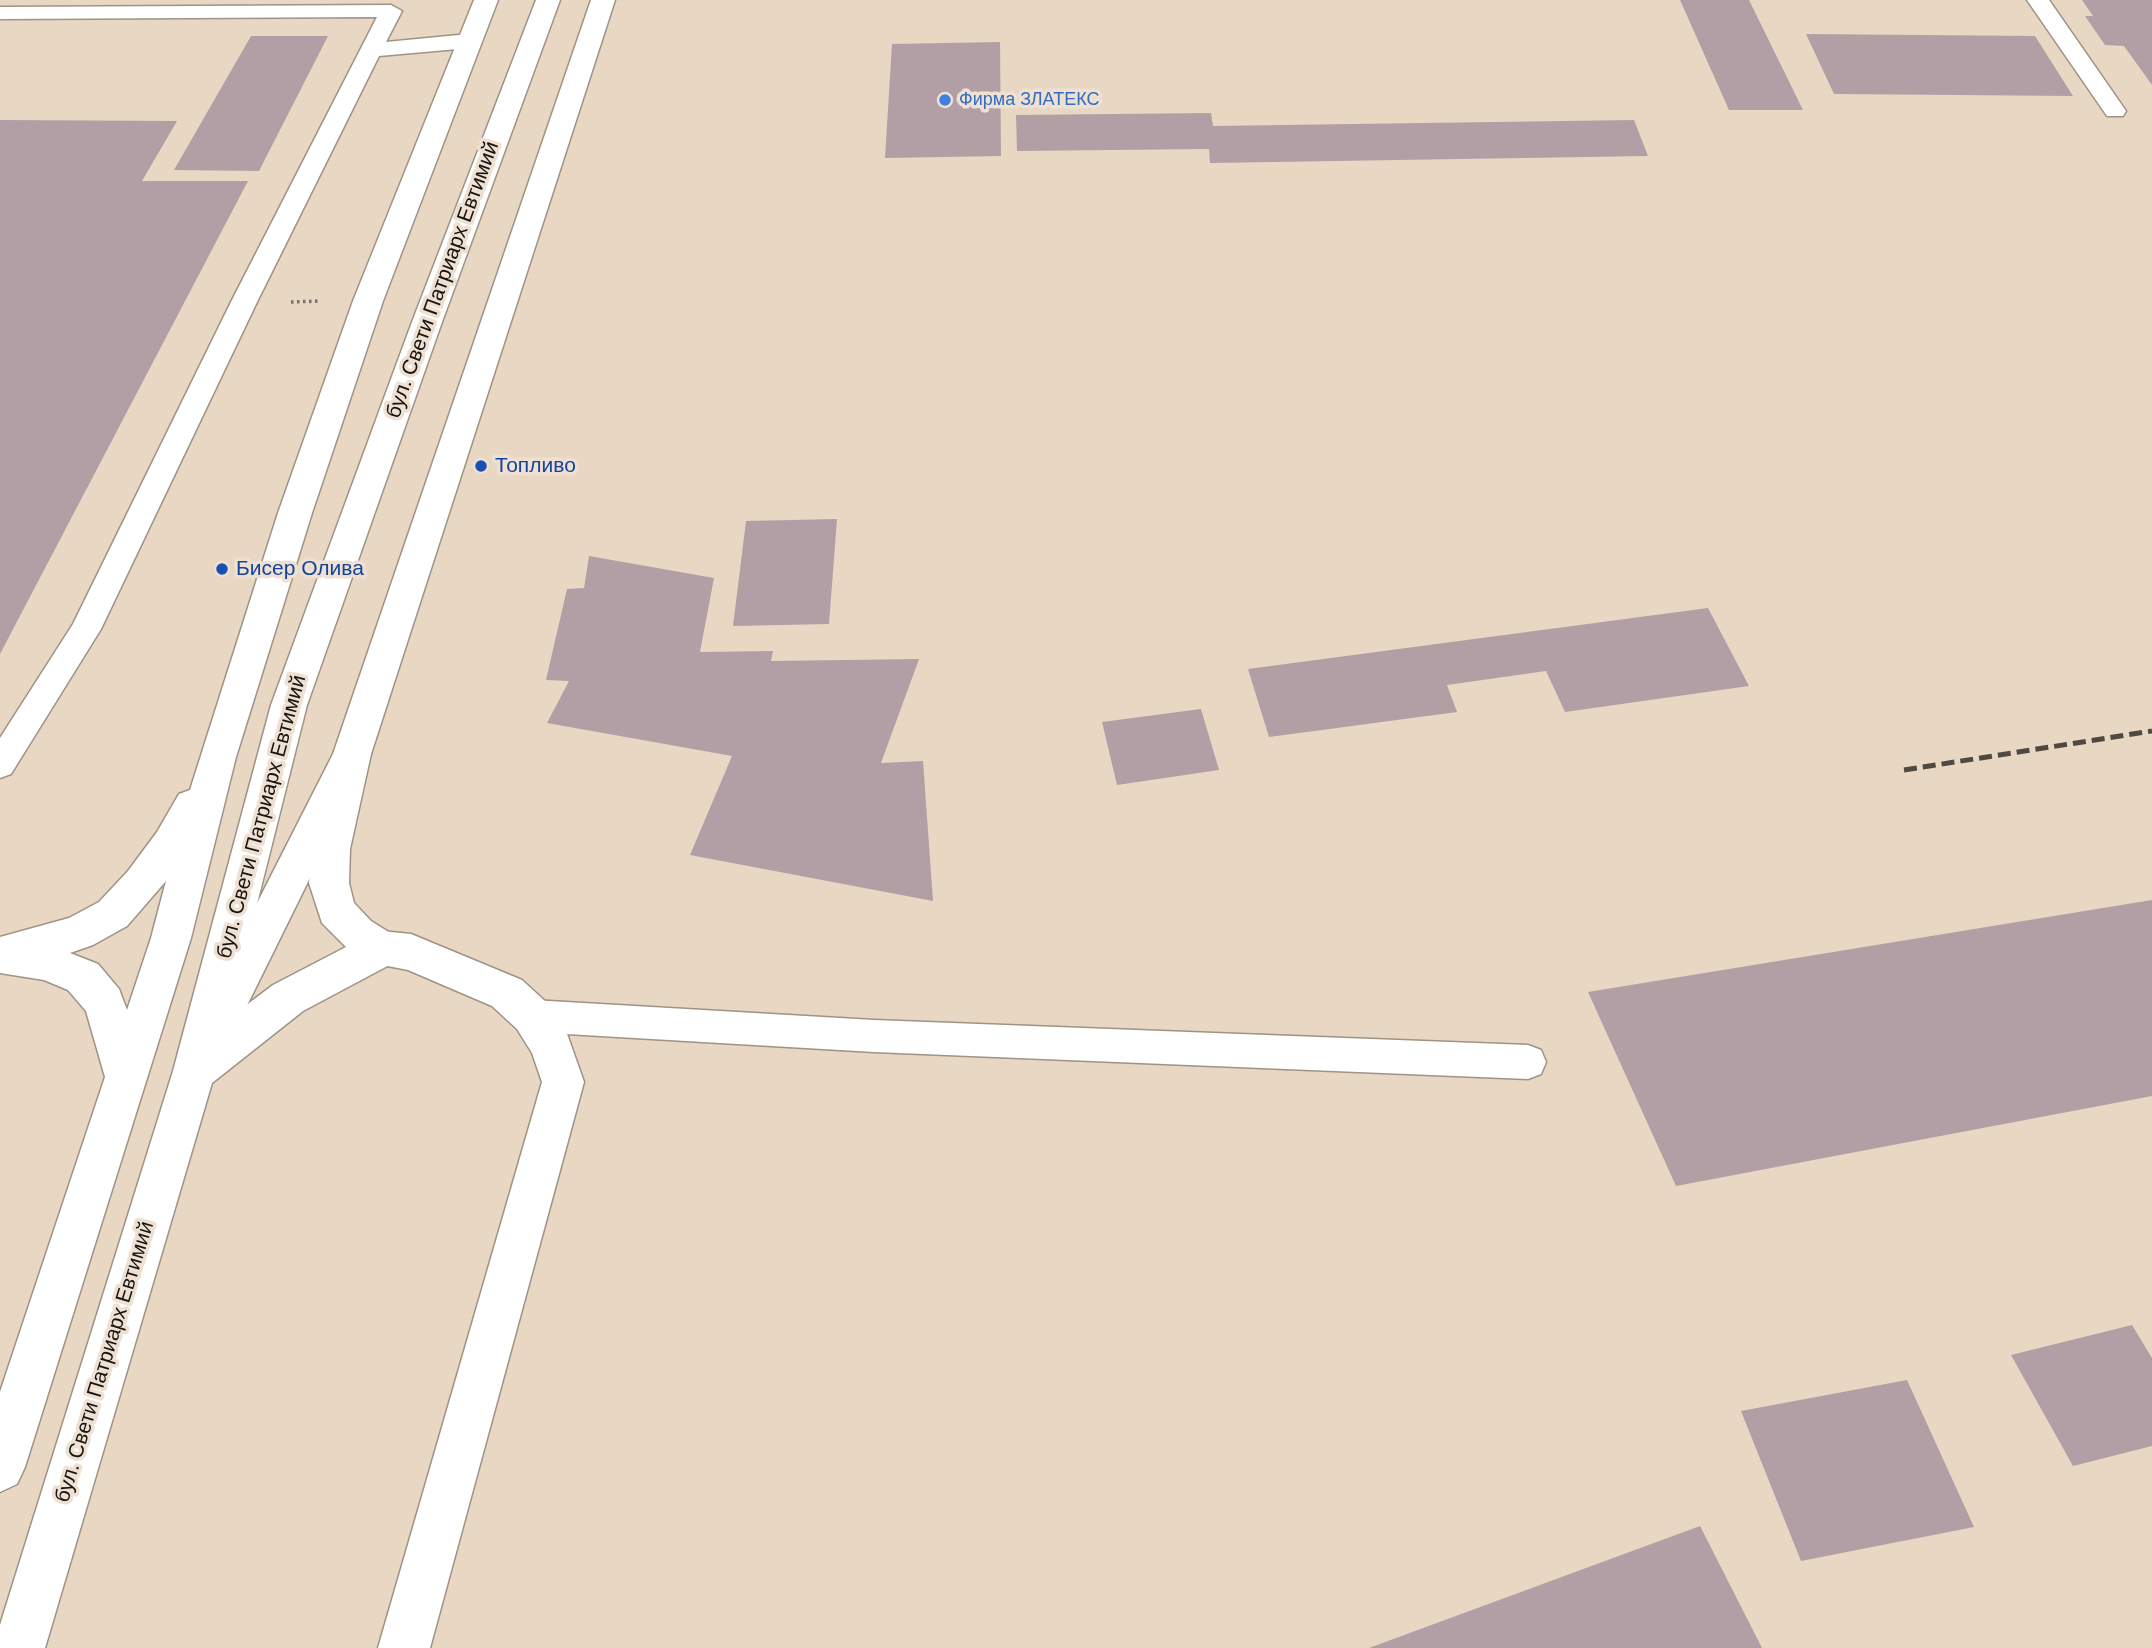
<!DOCTYPE html>
<meta charset="utf-8">
<style>
body{margin:0}
canvas{display:block;background:#eee1d3}
</style>
<canvas width="2152" height="1648"></canvas>
<script>
const ctx = document.querySelector('canvas').getContext('2d');
ctx.lineJoin = 'round';
function fill(path, color) { ctx.fillStyle = color; ctx.fill(path, 'evenodd'); }
const toPath = rows => new Path2D(rows.map(r => 'M' + r).join(''));
function trace(path, color, width, dash) { ctx.strokeStyle = color; ctx.lineWidth = width; ctx.lineCap = dash ? 'butt' : 'round'; ctx.setLineDash(dash || []); ctx.stroke(path); }
function label(font, color, halo, rows, align = 'center') {
  ctx.font = font + ' Arial,sans-serif'; ctx.lineWidth = 7; ctx.setLineDash([]); ctx.textBaseline = 'middle'; ctx.strokeStyle = halo; ctx.fillStyle = color; for (const [text, x, y, turn = 0] of rows) {
    ctx.save(); ctx.translate(x, y); ctx.rotate((+turn || 0) * Math.PI / 180); ctx.textAlign = isNaN(turn) ? turn : align; if (halo) ctx.strokeText(text, 0, 0); ctx.fillText(text, 0, 0); ctx.restore();
  }
}
fill(toPath([
 [0,0,2152,0,2152,1648,0,1648]
]), '#e8d7c2');
fill(toPath([
 [1680,0,1749,0,1803,110,1729,110],
 [2082,0,2152,0,2152,85,2124,46,2105,45,2085,16,2093,16],
 [1806,34,2035,36,2073,96,1834,94],
 [251,36,328,36,259,171,174,170],
 [1000,42,1001,156,885,158,892,44],
 [1211,113,1213,126,1634,120,1648,156,1210,163,1209,149,1017,151,1016,115],
 [0,120,177,121,142,181,248,181,0,654],
 [837,519,829,624,733,626,746,521],
 [589,556,714,578,700,652,773,651,771,661,919,659,881,763,923,761,933,901,690,855,732,756,547,723,569,681,546,680,567,589,584,588],
 [1708,608,1749,686,1565,712,1546,671,1447,685,1457,712,1269,737,1248,669],
 [1201,709,1219,770,1117,785,1102,722],
 [2152,900,2152,1096,1676,1186,1588,992],
 [2132,1325,2152,1358,2152,1446,2073,1466,2011,1355],
 [1907,1380,1974,1527,1801,1561,1741,1411],
 [1700,1526,1762,1648,1369,1648]
]), '#b29fa6');
const service = toPath([
 [2027,0,2049,0,2126,111,2123,116,2107,116,2027,0],
 [391,5,402,11,386,42,469,34,480,41,469,48,379,56,257,302,101,629,11,774,0,778,0,738,73,624,231,302,377,17,0,19,0,7,391,5],
 [532,1000,874,1020,1528,1045,1541,1050,1546,1062,1541,1074,1528,1079,874,1052,532,1032,519,1027,514,1016,519,1005,532,1000]
]);
const minor = toPath([
 [591,0,615,0,371,754,228,1044,213,1050,198,1044,192,1031,333,754,591,0],
 [381,931,411,934,522,980,547,1003,566,1031,584,1082,430,1648,378,1648,542,1082,532,1053,517,1029,492,1006,408,970,367,962,361,949,367,936,381,931]
]);
const primary = toPath([
 [474,0,498,0,383,301,312,513,236,757,191,938,25,1467,17,1484,0,1492,0,1392,105,1077,86,1011,68,990,44,980,0,973,0,937,69,918,99,902,128,871,157,832,179,794,190,790,278,513,353,301,474,0],
 [166,881,151,938,127,1010,119,989,98,964,70,953,93,945,127,926,166,881],
 [536,0,560,0,442,322,307,705,228,1019,273,985,346,947,322,923,309,883,312,849,333,754,339,743,352,739,365,743,371,754,350,849,349,883,354,903,371,921,395,936,401,949,395,962,303,1011,212,1083,45,1648,0,1648,0,1625,173,1071,271,705,412,322,536,0]
]);
trace(service, '#9e9385', 3);
trace(minor, '#9e9385', 3);
trace(primary, '#9e9385', 3);
trace(toPath([
 [291,302,321,301]
]), '#797167', 3.5, [2.5, 3.5]);
fill(service, '#fff');
fill(minor, '#fff');
fill(primary, '#fff');
trace(toPath([
 [1904,770,2152,731]
]), '#4f4942', 5, [13, 6]);
for (const [x, y, r, color] of [
 [945,100,7,"#3f7fe0"],
 [481,466,7,"#1a4fb4"],
 [222,569,7,"#1a4fb4"]
]) { const dot = new Path2D(); dot.arc(x, y, r, 0, 2 * Math.PI); ctx.fillStyle = color; ctx.fill(dot); trace(dot, '#eee1d3', 2.5); }
label('18px', '#366cbe', '#eee1d3', [
 ["Фирма ЗЛАТЕКС",959,100]
], 'left');
label('21px', '#18140f', '#eee1d3', [
 ["бул. Свети Патриарх Евтимий",443,280,-70],
 ["бул. Свети Патриарх Евтимий",262,817,-75],
 ["бул. Свети Патриарх Евтимий",105,1362,-73]
]);
label('21px', '#164399', '#eee1d3', [
 ["Топливо",495,466],
 ["Бисер Олива",236,569]
], 'left');
</script>
